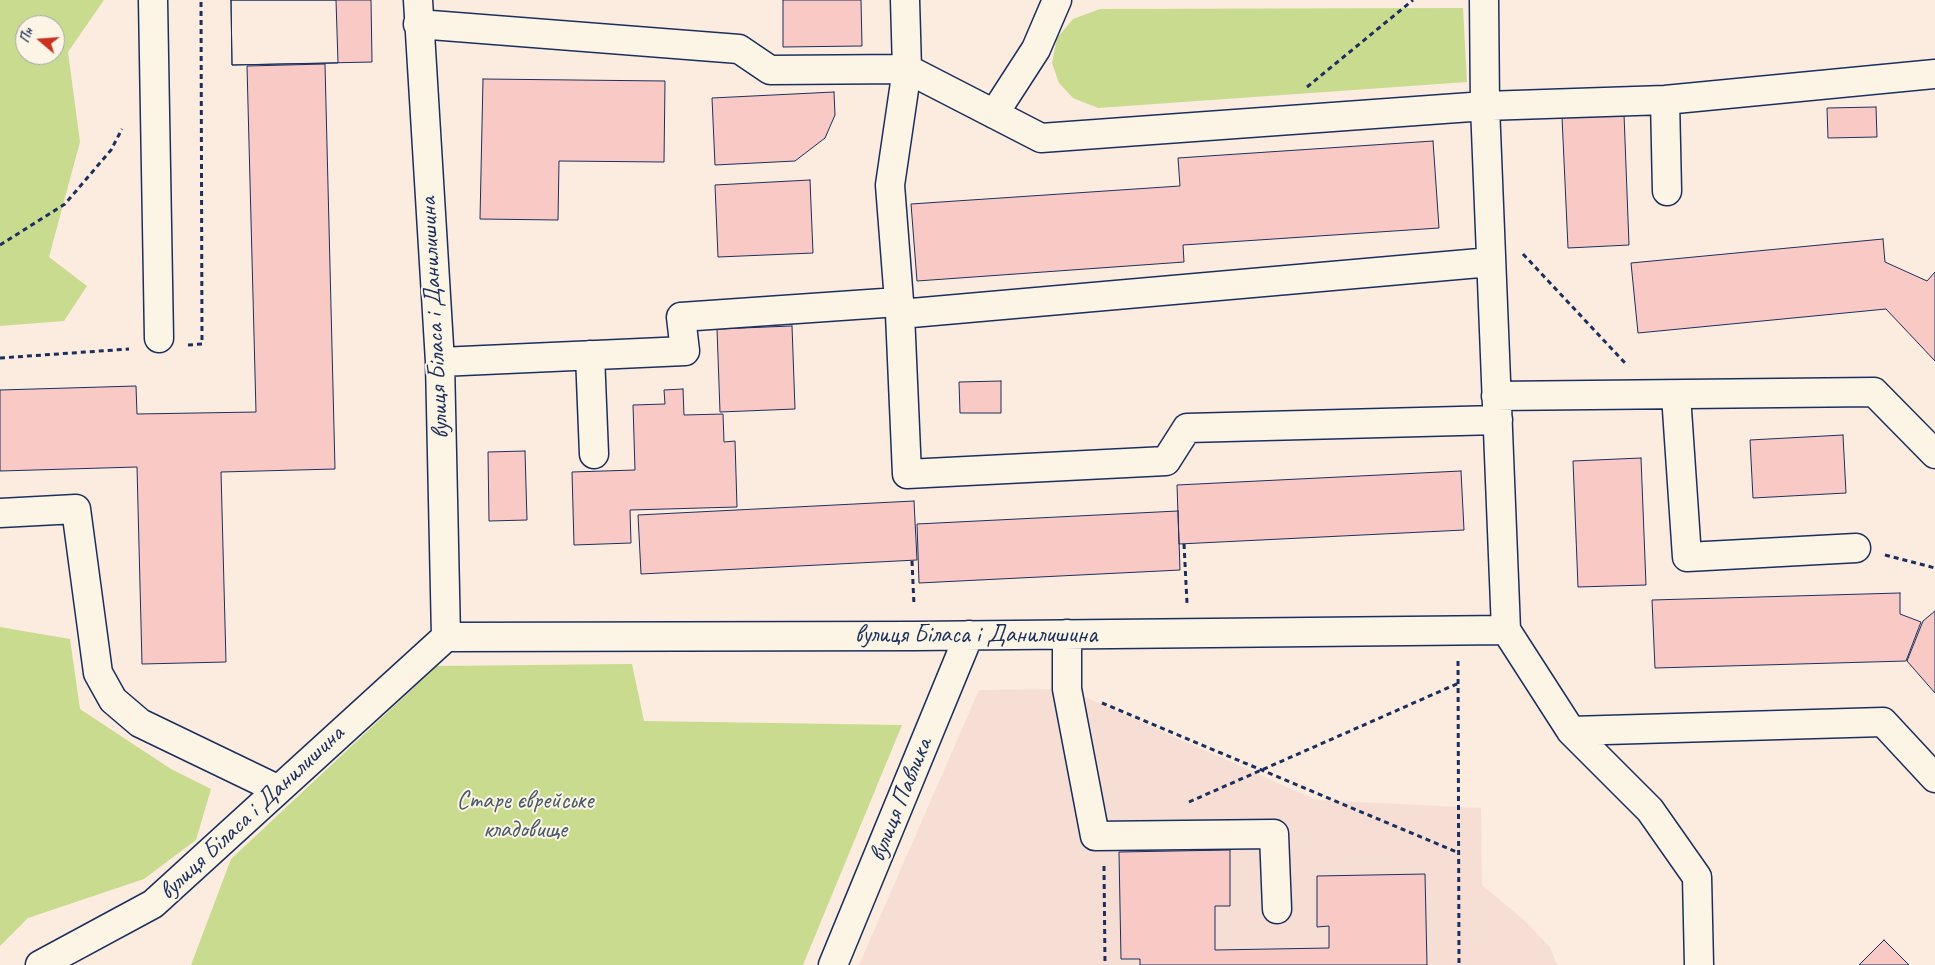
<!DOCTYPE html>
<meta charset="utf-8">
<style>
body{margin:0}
#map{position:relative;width:1935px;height:965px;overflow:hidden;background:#fbecdf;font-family:Caveat,sans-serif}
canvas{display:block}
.north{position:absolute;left:15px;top:15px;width:50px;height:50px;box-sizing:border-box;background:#fcf5e5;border:1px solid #a2a6af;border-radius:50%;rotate:288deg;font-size:14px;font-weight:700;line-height:20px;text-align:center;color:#1b2f5e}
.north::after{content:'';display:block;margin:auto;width:18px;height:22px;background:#c8321e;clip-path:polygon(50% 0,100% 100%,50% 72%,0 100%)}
</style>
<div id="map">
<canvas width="1935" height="965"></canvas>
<div class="north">Пн</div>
</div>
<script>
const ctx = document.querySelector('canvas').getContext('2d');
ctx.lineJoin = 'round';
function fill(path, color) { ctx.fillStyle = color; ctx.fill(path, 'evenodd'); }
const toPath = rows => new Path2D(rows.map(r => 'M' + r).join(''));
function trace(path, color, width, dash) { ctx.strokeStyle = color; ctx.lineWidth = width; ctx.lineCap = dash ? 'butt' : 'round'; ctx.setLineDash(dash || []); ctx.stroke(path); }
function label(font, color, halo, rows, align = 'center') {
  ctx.font = font + ' Caveat,sans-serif'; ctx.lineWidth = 4; ctx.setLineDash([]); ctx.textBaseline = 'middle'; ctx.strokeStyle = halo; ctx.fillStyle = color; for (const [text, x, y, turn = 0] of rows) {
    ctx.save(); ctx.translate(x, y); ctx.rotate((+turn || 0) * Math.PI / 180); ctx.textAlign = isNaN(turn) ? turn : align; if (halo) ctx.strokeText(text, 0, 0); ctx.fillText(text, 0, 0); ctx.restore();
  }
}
fill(toPath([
 [1067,689,1316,800,1481,808,1482,885,1525,921,1550,947,1557,965,859,965,979,690]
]), '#f6ded5');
fill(toPath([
 [0,0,104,0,68,52,80,142,49,257,87,286,64,321,0,326],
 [25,25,55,25,55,55,25,55],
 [1463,8,1467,82,1098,108,1073,98,1059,83,1052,63,1057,38,1073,19,1100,9],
 [0,627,70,639,80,709,171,769,211,789,196,840,144,879,28,918,0,946],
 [632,664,644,721,902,725,803,965,191,965,231,859,437,666]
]), '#c9db8f');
const building = toPath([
 [231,0,336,0,338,63,232,65,231,0],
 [231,0,371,0,372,62,232,65,231,0],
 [783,0,861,0,862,46,783,47,783,0],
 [325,64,335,469,221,472,226,662,142,664,137,467,0,471,0,390,136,386,137,414,256,412,247,66,325,64],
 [483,79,665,81,664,162,559,161,558,220,480,219,483,79],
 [834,92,835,115,825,138,795,161,715,165,712,98,834,92],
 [1876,107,1877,137,1828,138,1827,108,1876,107],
 [1624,114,1629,245,1568,248,1562,117,1624,114],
 [1433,141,1439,228,1183,245,1184,262,917,281,911,204,1180,186,1178,158,1433,141],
 [810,180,813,253,718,257,715,185,810,180],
 [1883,239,1885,262,1927,281,1935,272,1935,361,1886,309,1638,333,1631,263,1883,239],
 [792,326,795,409,720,412,717,329,792,326],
 [1001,381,1001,413,960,413,959,382,1001,381],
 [683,389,684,415,723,414,724,442,735,441,737,507,630,510,631,543,574,545,572,472,635,470,633,405,665,404,664,390,683,389],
 [1843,435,1846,493,1753,498,1750,440,1843,435],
 [525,451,527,520,489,521,488,452,525,451],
 [1641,458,1646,585,1578,587,1573,461,1641,458],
 [1461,471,1464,530,1179,544,1177,485,1461,471],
 [914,501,917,560,641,574,638,515,914,501],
 [1178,511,1180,570,919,583,917,524,1178,511],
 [1900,593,1900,614,1921,622,1906,661,1655,668,1652,600,1900,593],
 [1935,611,1935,693,1907,661,1923,621,1935,611],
 [1230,850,1230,906,1215,906,1215,950,1329,948,1329,926,1317,927,1317,876,1425,874,1427,965,1140,965,1140,959,1121,959,1119,852,1230,850],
 [1884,940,1909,965,1859,965,1884,940]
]);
fill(building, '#f9c9c5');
trace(building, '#1b2f5e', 1);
const minor = toPath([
 [153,0,159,338],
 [905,0,907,69,890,185,900,314,907,474,1166,461,1187,428,1498,420],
 [1484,0,1485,106,1506,630,1571,731,1650,810,1697,877,1699,965],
 [418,24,739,49,770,70,907,69,1041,138,1485,106,1665,100,1935,74],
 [1665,100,1667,191],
 [994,114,1036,49,1057,0],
 [900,314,1491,262],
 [590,355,594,454],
 [440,362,685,351,681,317,898,302],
 [1676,395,1687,557,1856,548],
 [1496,396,1874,392,1935,454],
 [0,513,76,509,98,673,113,700,140,723,277,789],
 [1067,634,1067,689,1095,836,1274,834,1277,909],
 [446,637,915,636,1506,630],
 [1571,731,1883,722,1935,778],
 [40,965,153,904,446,637,440,362,418,0],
 [833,965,969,635]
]);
trace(minor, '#1b2f5e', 31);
trace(toPath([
 [1307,87,1413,0],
 [0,245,65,204,111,150,122,129],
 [1523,254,1625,363],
 [188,345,202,344,201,0],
 [0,358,129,349],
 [1184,544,1187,603],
 [1885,555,1935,568],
 [912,561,914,605],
 [1458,661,1459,965],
 [1102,703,1459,853],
 [1189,802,1459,683],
 [1104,866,1105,965]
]), '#1b2f5e', 3, [5, 4]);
trace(minor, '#fcf5e5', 28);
label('25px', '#1b2f5e', '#fcf5e5', [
 ["вулиця Біласа і Данилишина",435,318,-93],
 ["вулиця Біласа і Данилишина",976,635],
 ["вулиця Павлика",901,800,-68],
 ["вулиця Біласа і Данилишина",252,813,-43]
]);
label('25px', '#465a6a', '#fcf5e5', [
 ["Старе єврейське",525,801],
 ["кладовище",525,830]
]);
</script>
